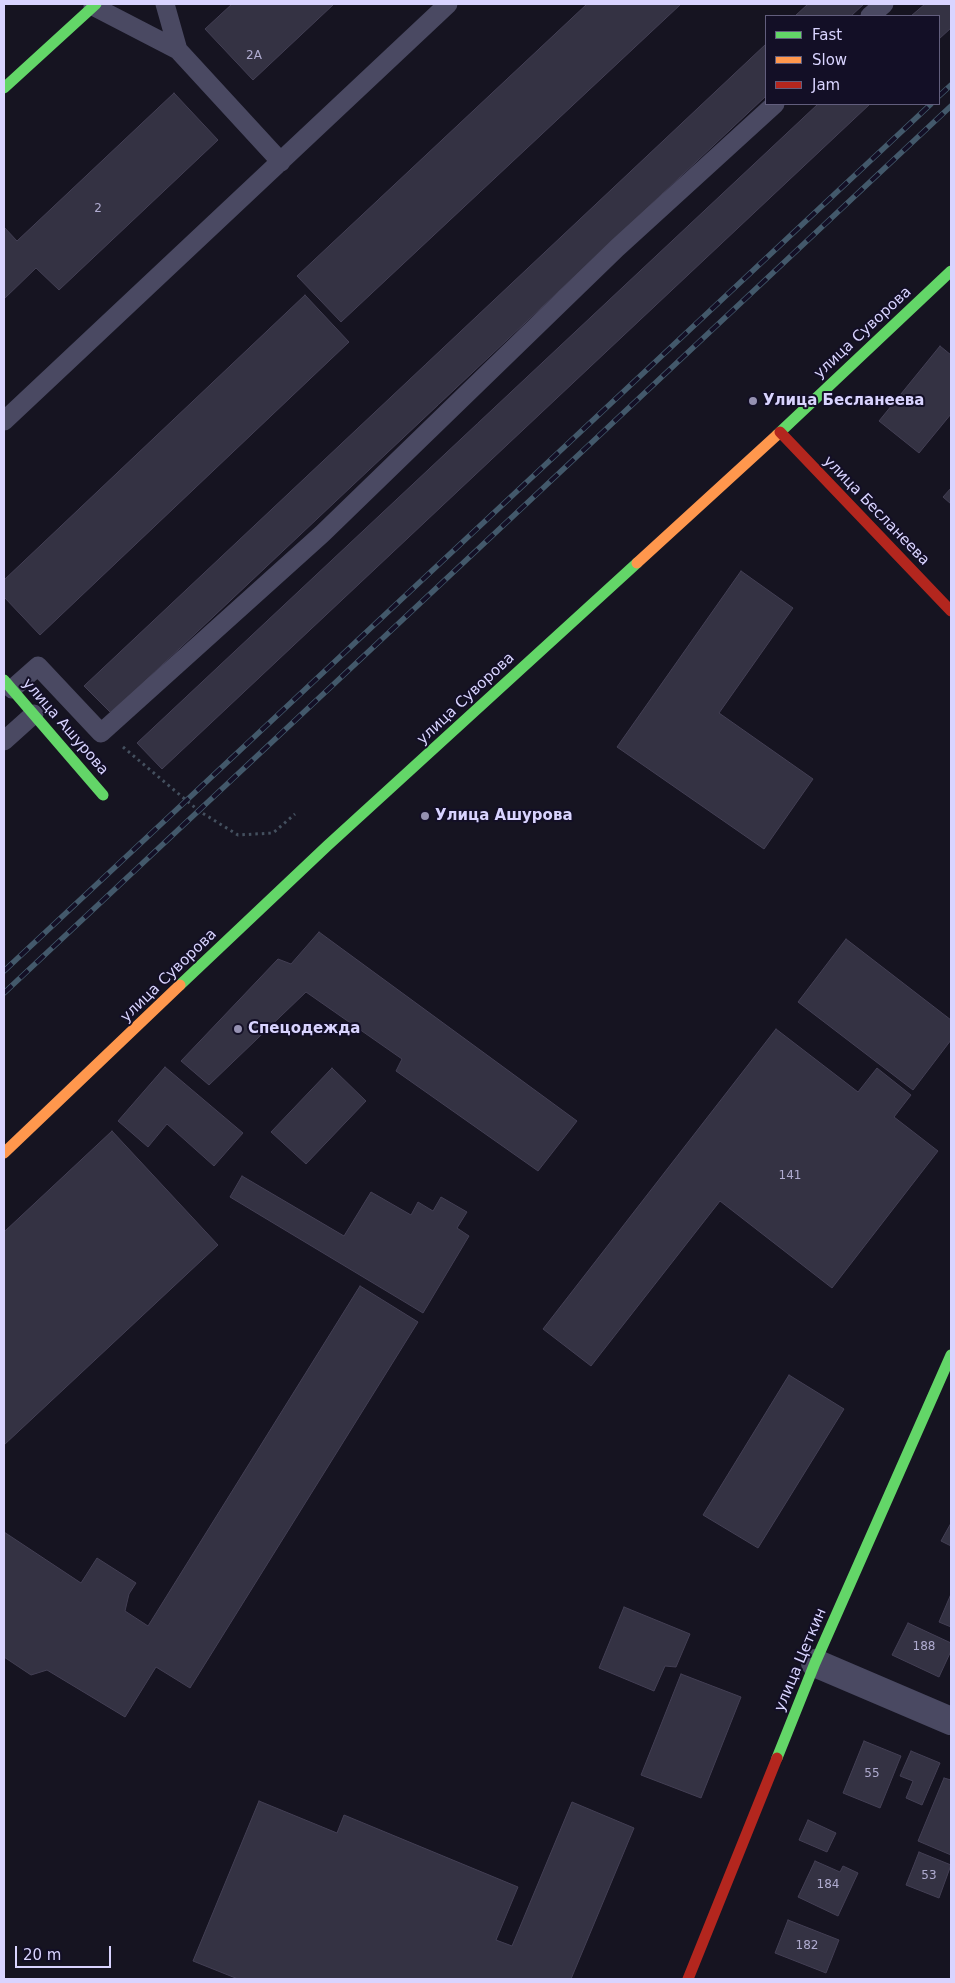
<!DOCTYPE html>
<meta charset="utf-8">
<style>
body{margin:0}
#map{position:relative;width:955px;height:1983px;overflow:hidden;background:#161421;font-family:"DejaVu Sans",sans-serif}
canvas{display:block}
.frame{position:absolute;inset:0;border:5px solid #d9d4ff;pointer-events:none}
.legend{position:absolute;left:765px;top:15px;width:175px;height:90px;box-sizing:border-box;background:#130f26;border:1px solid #625e7d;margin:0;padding:6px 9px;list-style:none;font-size:15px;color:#d9d4ff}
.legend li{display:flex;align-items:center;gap:10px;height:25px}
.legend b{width:25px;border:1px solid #625e7d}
.scale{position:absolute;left:15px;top:1946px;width:96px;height:22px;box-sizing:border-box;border:2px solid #d9d4ff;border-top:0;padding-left:6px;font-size:15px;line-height:18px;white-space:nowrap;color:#d9d4ff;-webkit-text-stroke:4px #130f26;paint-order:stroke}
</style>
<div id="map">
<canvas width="955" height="1983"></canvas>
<div class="frame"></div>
<ul class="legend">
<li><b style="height:6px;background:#63d668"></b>Fast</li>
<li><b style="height:6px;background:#ff974d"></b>Slow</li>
<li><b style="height:6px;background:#b3261e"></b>Jam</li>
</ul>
<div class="scale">20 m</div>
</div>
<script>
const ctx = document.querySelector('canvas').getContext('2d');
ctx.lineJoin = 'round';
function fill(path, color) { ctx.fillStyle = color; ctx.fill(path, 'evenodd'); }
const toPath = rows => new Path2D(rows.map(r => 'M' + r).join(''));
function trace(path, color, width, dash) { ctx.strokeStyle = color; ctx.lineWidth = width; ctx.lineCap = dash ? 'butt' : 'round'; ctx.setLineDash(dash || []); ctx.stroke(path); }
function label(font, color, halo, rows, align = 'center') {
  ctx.font = font + ' "DejaVu Sans",sans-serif'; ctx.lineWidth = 4; ctx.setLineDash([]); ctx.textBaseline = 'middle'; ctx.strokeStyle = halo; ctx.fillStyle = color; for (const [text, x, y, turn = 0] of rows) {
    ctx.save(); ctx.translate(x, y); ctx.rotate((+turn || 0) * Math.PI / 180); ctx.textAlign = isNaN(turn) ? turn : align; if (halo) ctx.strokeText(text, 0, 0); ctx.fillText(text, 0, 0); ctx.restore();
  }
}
const building = toPath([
 [232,4,334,4,253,80,205,29,232,4],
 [587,4,681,4,341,322,297,276,587,4],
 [808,4,864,4,851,16,795,16,808,4],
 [925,4,951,4,951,28,939,39,939,16,911,16,925,4],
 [766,44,766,96,111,713,84,686,766,44],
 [174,93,218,140,59,290,36,268,4,299,4,227,17,241,174,93],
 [818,104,870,104,162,769,137,743,818,104],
 [305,295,349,342,40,635,4,597,4,580,305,295],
 [940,346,951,355,951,414,919,453,879,421,940,346],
 [951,488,951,504,943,497,951,488],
 [741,571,793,608,719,713,813,779,764,849,617,747,741,571],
 [319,932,577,1121,538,1171,396,1071,402,1059,306,992,209,1085,181,1061,278,959,291,964,319,932],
 [846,939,951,1020,951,1040,913,1090,798,1002,846,939],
 [776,1029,858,1092,877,1068,911,1095,894,1117,938,1151,832,1288,720,1201,591,1366,543,1329,776,1029],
 [165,1067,243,1133,214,1166,167,1124,148,1147,118,1121,165,1067],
 [332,1068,366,1101,306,1164,271,1132,332,1068],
 [112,1131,218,1245,4,1445,4,1232,112,1131],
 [242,1176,344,1236,371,1192,411,1215,418,1202,433,1211,441,1197,467,1212,457,1228,469,1236,423,1313,230,1197,242,1176],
 [360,1286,418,1322,190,1688,156,1667,125,1717,47,1670,31,1675,4,1657,4,1532,81,1583,97,1558,136,1583,129,1594,125,1611,148,1626,360,1286],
 [789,1375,844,1409,758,1548,703,1515,789,1375],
 [951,1523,951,1546,941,1541,951,1523],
 [951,1594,951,1627,939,1622,951,1594],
 [624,1607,690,1634,676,1667,665,1666,654,1691,599,1668,624,1607],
 [908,1623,951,1643,951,1651,939,1677,892,1655,908,1623],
 [681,1674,741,1697,701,1798,641,1775,681,1674],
 [864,1741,901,1756,880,1808,843,1793,864,1741],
 [911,1751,940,1763,922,1805,906,1798,913,1781,900,1776,911,1751],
 [944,1778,951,1780,951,1855,918,1841,944,1778],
 [259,1801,337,1833,344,1815,518,1887,496,1940,512,1946,572,1802,634,1828,571,1979,238,1979,193,1961,259,1801],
 [808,1820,836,1833,827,1852,799,1840,808,1820],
 [919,1852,951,1865,939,1898,906,1885,919,1852],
 [815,1861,840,1872,843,1866,858,1873,838,1916,798,1897,815,1861],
 [788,1920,839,1940,826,1973,775,1953,788,1920]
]);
fill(building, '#343243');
trace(building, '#433f54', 1);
trace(toPath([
 [123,747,199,811,238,835,273,833,295,814]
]), '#44505f', 3, [2.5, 4]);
trace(toPath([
 [165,4,178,50,281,162],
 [93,6,178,50],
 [870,16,884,4],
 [4,421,448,4],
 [12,689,38,666,101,733,322,534,617,248,775,104],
 [4,741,34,714]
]), '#4a4962', 19);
trace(toPath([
 [815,1663,951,1721]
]), '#4a4962', 28);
trace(toPath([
 [4,88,96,4],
 [777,435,951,271],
 [4,680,103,795],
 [180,985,327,846,637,563],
 [777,1758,815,1663,951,1355]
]), '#63d668', 11);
trace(toPath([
 [637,563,777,435],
 [4,1153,180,985]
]), '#ff974d', 11);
trace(toPath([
 [780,432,951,611],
 [688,1979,777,1758]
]), '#b3261e', 11);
const rail = toPath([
 [939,96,951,85],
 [4,971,931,104],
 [4,993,951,106]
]);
trace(rail, '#43596b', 5.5);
trace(rail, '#130f26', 4, [11]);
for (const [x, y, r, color] of [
 [753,401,5,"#9591b1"],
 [425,816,5,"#9591b1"],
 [238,1029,5,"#9591b1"]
]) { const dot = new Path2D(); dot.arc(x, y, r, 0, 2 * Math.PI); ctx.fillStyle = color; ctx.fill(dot); trace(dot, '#130f26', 2); }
label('12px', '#b0acd0', null, [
 ["2А",254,56],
 ["2",98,209],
 ["141",790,1176],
 ["188",924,1647],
 ["55",872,1774],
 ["53",929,1876],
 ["184",828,1885],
 ["182",807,1946]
]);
label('15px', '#d9d4ff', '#130f26', [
 ["улица Суворова",863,333,-43],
 ["улица Бесланеева",876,511,46],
 ["улица Суворова",466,699,-43],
 ["улица Ашурова",65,727,49],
 ["улица Суворова",169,976,-44],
 ["улица Цеткин",801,1660,-67]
]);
label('bold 15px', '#d9d4ff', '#130f26', [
 ["Улица Бесланеева",763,401],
 ["Улица Ашурова",435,816],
 ["Спецодежда",248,1029]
], 'left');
</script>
